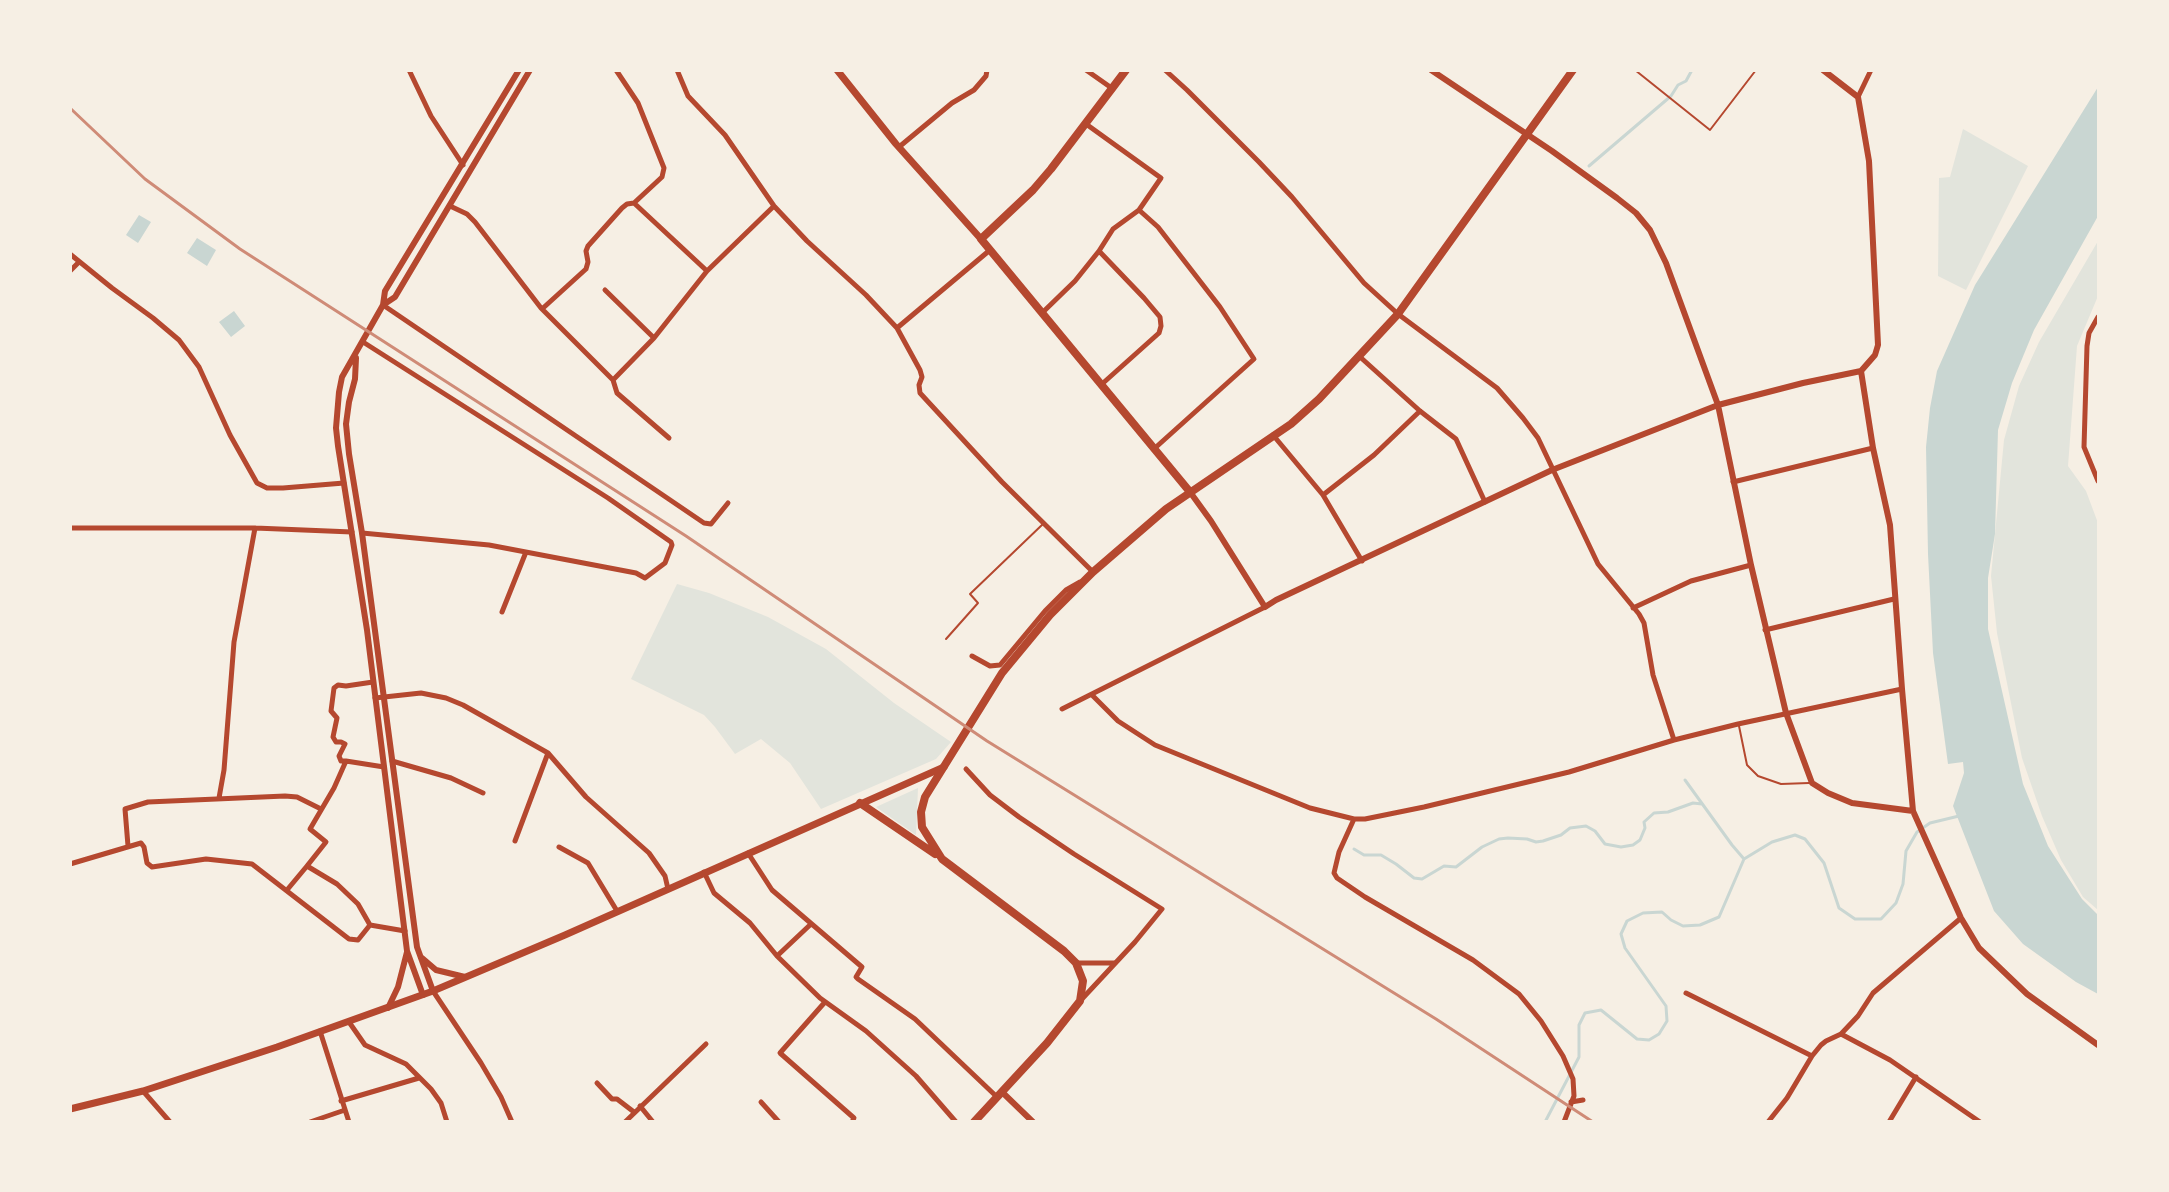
<!DOCTYPE html>
<style>
body{margin:0}
#map{position:relative;width:2169px;height:1192px;overflow:hidden;background:#f6efe4;font-family:"Titillium Web",sans-serif}
canvas{display:block}
.frame{position:absolute;inset:0;border:72px solid #f6efe4;pointer-events:none}
</style>
<div id="map">
<canvas width="2169" height="1192"></canvas>
<div class="frame"></div>
</div>
<script>
const ctx = document.querySelector('canvas').getContext('2d');
ctx.lineJoin = 'round';
function fill(path, color) { ctx.fillStyle = color; ctx.fill(path, 'evenodd'); }
const toPath = rows => new Path2D(rows.map(r => 'M' + r).join(''));
function trace(path, color, width, dash) { ctx.strokeStyle = color; ctx.lineWidth = width; ctx.lineCap = dash ? 'butt' : 'round'; ctx.setLineDash(dash || []); ctx.stroke(path); }
fill(toPath([
 [1963,129,2028,166,1966,290,1938,276,1939,178,1950,177],
 [2098,241,2098,296,2077,346,2068,466,2086,491,2098,523,2098,910,2083,897,2061,860,2042,816,2022,758,1997,633,1991,576,2004,440,2019,386,2039,342],
 [677,584,709,593,768,617,826,649,894,703,951,742,936,759,821,809,790,763,761,739,735,754,715,727,704,715,631,679],
 [918,788,916,835,876,807]
]), '#e2e4dc');
fill(toPath([
 [2098,87,2098,216,2034,330,2012,383,1998,430,1995,534,1988,578,1988,629,2023,784,2048,846,2082,899,2098,915,2098,994,2076,982,2023,944,1994,911,1953,806,1964,773,1963,762,1948,764,1933,653,1928,554,1926,447,1930,408,1937,371,1975,285],
 [139,215,151,222,138,243,126,235],
 [197,238,216,250,207,266,187,253],
 [234,311,245,326,231,337,219,322]
]), '#c9d6d2');
trace(toPath([
 [1589,166,1671,96,1678,85,1686,81,1692,70],
 [1685,780,1732,845,1744,859],
 [1354,849,1364,855,1381,855,1396,864,1414,878,1422,879,1444,866,1456,867,1482,847,1499,839,1508,838,1527,839,1536,842,1543,841,1561,835,1570,828,1586,826,1595,831,1605,844,1621,847,1633,845,1640,840,1645,828,1644,822,1654,813,1668,812,1693,803,1702,804],
 [1545,1122,1579,1057,1579,1025,1585,1013,1601,1010,1637,1039,1649,1040,1659,1034,1667,1021,1666,1006,1625,948,1621,934,1627,921,1643,913,1662,912,1671,920,1683,926,1700,925,1719,917,1744,859,1772,842,1795,835,1805,839,1824,863,1839,908,1855,919,1881,919,1896,903,1903,884,1906,851,1917,832,1930,823,1959,816]
]), '#c9d6d2', 3);
trace(toPath([
 [1635,70,1710,130,1756,70],
 [946,639,978,603,970,594,1044,523],
 [1739,726,1747,765,1758,776,1781,784,1809,783]
]), '#b5482f', 2);
trace(toPath([
 [409,70,431,116,463,165],
 [616,70,638,103,664,168,662,177,634,203,707,271],
 [677,70,688,96,725,135,774,206,807,241,866,295,897,328,920,370,922,377,919,385,920,393,1002,482,1093,572],
 [1086,70,1113,89],
 [1165,70,1187,90,1259,162,1292,197,1364,283,1398,314,1497,388,1523,418,1538,438,1598,564,1639,614,1644,623,1653,675,1674,740],
 [1858,97,1871,70],
 [1086,124,1161,178,1139,210,1113,229,1099,251],
 [899,147,952,103,974,90,986,76,987,70],
 [450,206,467,214,475,222,541,308,613,380,654,338,707,271,774,206],
 [1139,210,1158,227,1220,307,1254,359,1155,448],
 [70,254,112,288,153,318,179,340,199,367,230,435,257,483,267,488,283,488,344,483],
 [70,271,79,262],
 [605,290,654,338],
 [383,305,704,523,711,524,728,503],
 [542,309,586,269,588,262,586,251,588,246,622,208,627,204,634,203],
 [1042,313,1075,281,1099,251,1144,298,1160,317,1161,326,1159,333,1102,384],
 [2098,317,2089,333,2087,346,2084,447,2098,481],
 [897,328,990,250],
 [1359,356,1420,411,1456,439,1485,502],
 [613,380,617,393,669,438],
 [1273,435,1323,495,1362,561],
 [1733,482,1873,448],
 [1323,495,1374,455,1420,411],
 [70,528,255,528,352,532],
 [362,533,489,545,636,573,645,578,665,563,672,545,671,542,608,498,363,342],
 [1633,608,1691,581,1751,565],
 [502,612,526,552],
 [1765,630,1894,599],
 [972,656,990,666,1000,665,1045,611,1066,590,1080,582],
 [1092,695,1118,721,1155,745,1310,808,1354,819,1365,819,1424,807,1569,772,1674,740,1738,724,1902,689],
 [375,698,421,693,446,698,463,705,548,753,586,797,649,853,665,876,668,889],
 [1062,709,1265,607],
 [346,761,384,767],
 [392,761,451,778,483,793],
 [966,769,990,795,1019,817,1074,854,1162,909,1135,942,1081,1000],
 [219,798,224,770,234,642,255,528],
 [1354,819,1339,852,1334,873,1337,878,1365,897,1473,960,1519,994,1541,1021,1563,1056,1573,1079,1574,1096,1564,1122],
 [515,841,548,753],
 [128,846,125,809,148,802,285,796,297,797,321,809],
 [559,847,588,863,617,911],
 [748,853,772,890,862,967,856,977,858,979,915,1019,997,1097],
 [70,864,141,843,144,847,147,863,152,867,206,859,252,864,349,939,358,940,370,925,405,931],
 [307,866,326,842,310,829,334,788,346,761,341,761,339,756,345,744,341,742,336,742,333,737,337,718,331,711,334,688,338,685,346,686,373,682],
 [704,872,714,893,750,923,777,956],
 [287,890,307,866,337,884,358,904,370,925],
 [811,924,777,956,820,998,866,1031,916,1076,956,1122],
 [1076,963,1114,963],
 [433,991,481,1063,501,1097,512,1122],
 [1686,993,1812,1056],
 [825,1002,780,1053,854,1118,852,1122],
 [349,1022,365,1045,406,1064,431,1089,441,1103,447,1122],
 [320,1031,349,1122],
 [1841,1034,1890,1060,1980,1122],
 [597,1083,612,1099,617,1099,634,1112],
 [143,1091,170,1122],
 [341,1101,419,1078],
 [761,1102,779,1122],
 [1571,1102,1583,1100],
 [640,1106,653,1122],
 [310,1122,345,1110],
 [625,1122,706,1044],
 [1768,1122,1787,1098,1812,1056,1821,1045,1826,1041,1841,1034,1858,1016,1873,993,1961,918],
 [1889,1122,1916,1077]
]), '#b5482f', 5);
trace(toPath([
 [1431,70,1552,151,1617,198,1636,213,1650,230,1666,263,1718,405,1751,565,1786,713,1812,783,1828,793,1852,803,1913,811],
 [1823,70,1858,97,1869,161,1878,345,1875,355,1861,371],
 [383,305,395,297,530,70],
 [356,358,355,379,349,402,346,424,349,454,362,533,417,947,433,991],
 [1861,371,1873,448,1890,525,1902,689,1913,811,1961,918,1979,948,2027,994,2098,1045],
 [1190,492,1211,521,1265,607,1276,600,1552,470,1718,405,1803,383,1861,371],
 [422,958,436,970,465,977],
 [423,995,407,951,367,630,338,446,336,428,339,392,342,377,383,305,385,291,519,70],
 [388,1008,398,987,407,952],
 [1002,1092,1033,1122]
]), '#b5482f', 6);
trace(toPath([
 [837,70,896,144,981,239],
 [70,1109,143,1091,277,1047,433,991,565,935,944,767]
]), '#b5482f', 7);
trace(toPath([
 [1126,70,1051,169,1033,190,981,239,1190,492],
 [860,803,935,854],
 [974,1122,1047,1043,1080,1001,1083,981,1076,963,1064,951,942,859,922,827,921,812,925,797,1002,673,1050,615,1093,572,1166,509,1291,424,1319,399,1398,314,1573,70]
]), '#b5482f', 8);
trace(toPath([
 [70,108,145,179,240,249,686,536,987,741,1436,1019,1593,1122]
]), '#cf8b77', 3);
</script>
